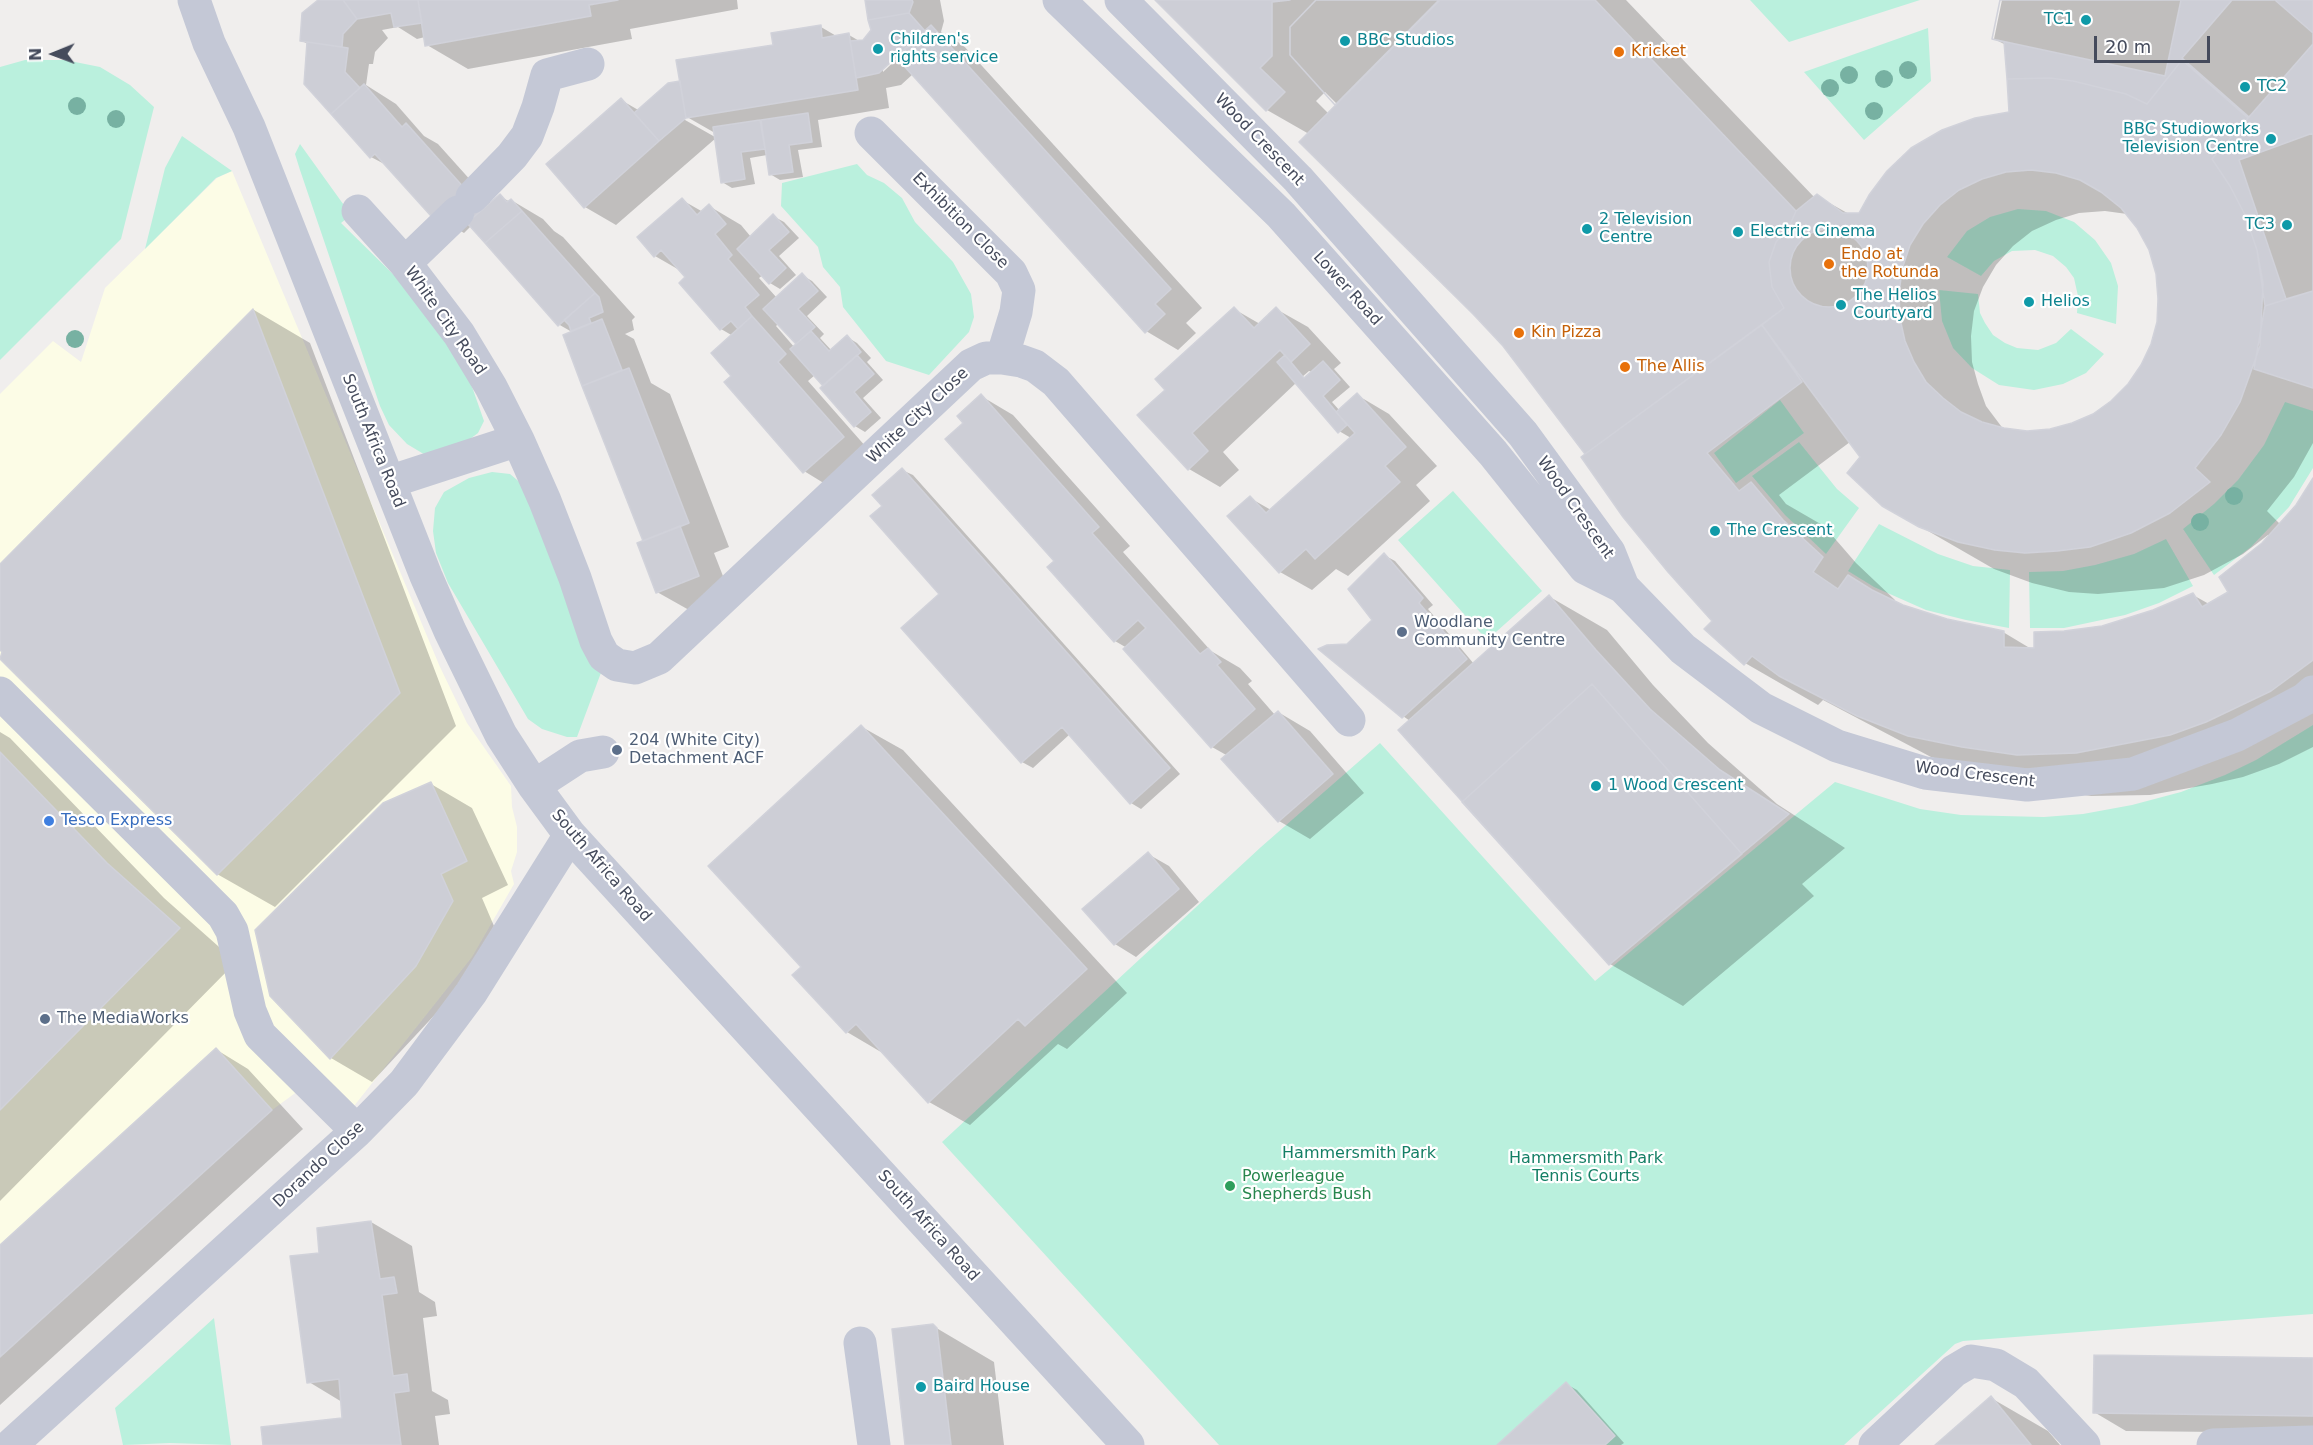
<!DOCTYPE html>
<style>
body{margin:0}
#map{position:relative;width:2313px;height:1445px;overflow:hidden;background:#f0eeed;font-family:"DejaVu Sans",sans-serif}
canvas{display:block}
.north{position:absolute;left:24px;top:24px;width:60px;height:60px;-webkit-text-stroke:4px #fff;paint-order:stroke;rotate:269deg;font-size:16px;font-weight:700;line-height:24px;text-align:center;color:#454b5c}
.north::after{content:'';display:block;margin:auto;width:21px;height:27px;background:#454b5c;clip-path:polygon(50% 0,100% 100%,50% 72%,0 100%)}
.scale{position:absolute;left:2094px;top:36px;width:116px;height:27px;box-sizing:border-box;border:3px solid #454b5c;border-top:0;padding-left:8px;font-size:18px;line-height:21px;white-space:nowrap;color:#454b5c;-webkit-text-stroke:4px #fff;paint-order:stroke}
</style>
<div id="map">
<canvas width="2313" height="1445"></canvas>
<div class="north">N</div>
<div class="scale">20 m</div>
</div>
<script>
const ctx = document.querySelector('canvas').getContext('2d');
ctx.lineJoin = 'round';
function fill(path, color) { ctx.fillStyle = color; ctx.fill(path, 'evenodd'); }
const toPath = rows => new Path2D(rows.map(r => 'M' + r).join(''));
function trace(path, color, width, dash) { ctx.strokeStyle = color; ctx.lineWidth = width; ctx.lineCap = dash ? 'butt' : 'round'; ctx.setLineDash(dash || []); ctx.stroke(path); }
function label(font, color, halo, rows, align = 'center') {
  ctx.font = font + ' "DejaVu Sans",sans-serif'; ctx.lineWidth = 4.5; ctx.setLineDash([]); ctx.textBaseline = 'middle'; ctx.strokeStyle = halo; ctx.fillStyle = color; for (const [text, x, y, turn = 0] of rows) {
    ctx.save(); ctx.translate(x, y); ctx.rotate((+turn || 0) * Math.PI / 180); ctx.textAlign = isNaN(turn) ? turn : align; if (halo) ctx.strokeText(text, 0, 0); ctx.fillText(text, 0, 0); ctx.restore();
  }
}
fill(toPath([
 [232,171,440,667,467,723,511,786,512,807,517,827,517,852,511,871,514,884,472,957,354,1106,309,1083,272,1110,0,1357,0,394,53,341,81,362,105,288,217,178]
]), '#fcfce6');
fill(toPath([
 [1750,0,1920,0,1789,42],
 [1928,28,1931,81,1864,140,1804,72],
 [25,60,65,60,100,67,130,85,154,107,121,239,0,360,0,67],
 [182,136,232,171,216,178,145,249,165,168],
 [300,144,351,215,341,223,399,280,441,335,470,381,484,421,478,433,454,451,427,456,407,444,389,425,380,406,300,170,295,154],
 [857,164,867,175,884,183,902,198,915,222,953,262,971,294,974,317,969,332,929,375,886,361,843,307,840,287,823,267,818,247,781,206,782,183],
 [2018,209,2046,211,2074,222,2095,240,2111,263,2118,286,2116,324,2077,313,2078,296,2074,278,2066,267,2053,256,2035,250,2012,251,1994,261,1981,276,1947,257,1967,231,1990,217],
 [1939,290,1978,294,1980,313,1985,323,1993,335,2005,343,2017,348,2038,350,2056,343,2071,329,2104,354,2086,373,2063,384,2034,390,1999,385,1972,368,1953,348,1942,321],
 [1780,400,1804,433,1736,483,1714,453],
 [2285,402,2313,411,2313,468,2289,507,2251,547,2214,575,2183,529,2214,504,2238,480,2264,445],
 [1799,442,1837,489,1859,508,1826,554,1785,515,1752,476],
 [492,472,510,474,523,485,602,670,577,737,567,737,542,729,528,719,448,583,436,553,433,531,435,508,444,492,469,478],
 [1453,491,1542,591,1487,640,1398,540],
 [1879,524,1938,554,1973,566,2010,570,2009,628,1966,620,1926,610,1874,587,1848,571],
 [2166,539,2193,586,2159,603,2125,615,2064,628,2030,628,2029,572,2063,571,2095,565,2134,554],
 [2313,725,2313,1314,1963,1341,1955,1344,1844,1445,1219,1445,942,1142,1261,847,1380,743,1595,981,1835,782,1920,809,1961,815,2044,817,2083,814,2132,805,2181,792,2225,775,2256,760],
 [214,1318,231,1445,170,1443,123,1445,115,1408]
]), '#baf0dd');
fill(toPath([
 [321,0,737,0,738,9,630,29,632,39,468,69,427,45,425,37,417,39,398,27,382,30,388,38,375,52,373,64,369,64,366,85,396,104,424,136,438,144,491,203,500,196,510,202,511,200,543,219,554,231,563,237,635,317,632,320,634,330,625,334,634,339,651,383,670,394,729,547,714,553,730,594,689,610,657,592,645,542,586,386,583,385,572,332,558,324,471,226,464,233,432,214,390,167,371,157,308,44,302,41],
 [866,0,940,0,944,21,941,32,963,45,1202,308,1186,323,1196,333,1178,350,1146,331,913,74,901,85,886,88,889,108,818,120,822,147,798,150,803,177,780,180,770,174,767,155,750,158,755,184,732,188,722,182,716,138,616,225,585,207,621,100,640,111,682,82,821,27,838,37,849,35,861,42,864,41,873,30],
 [900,51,902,54,883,72,883,68],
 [680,113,715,133,715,137,678,116],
 [1157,0,1626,0,1815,198,1817,196,1849,214,1860,215,2011,113,2006,45,1994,39,2002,0,2313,0,2313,443,2294,477,2267,511,2280,524,2297,506,2313,481,2313,747,2279,764,2243,777,2212,784,2150,795,2091,796,2036,788,1931,757,1823,700,1818,705,1745,663,1505,345,1309,134,1267,110],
 [1325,92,1338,105,1329,114,1316,101],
 [2105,211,2127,214,2138,227,2150,250,2157,274,2160,299,2158,322,2152,345,2142,366,2129,385,2112,402,2093,415,2072,425,2050,430,2027,432,2004,430,1986,406,1978,384,1972,362,1971,336,1974,311,1983,287,1996,265,2013,246,2032,231,2056,220,2079,213],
 [1850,442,1862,457,1883,505,1994,569,2032,583,2069,592,2098,594,2164,588,2204,575,2243,554,2268,535,2270,536,2230,592,2209,604,2193,595,2153,612,2102,627,2064,633,2033,650,2003,632,1947,621,1894,602,1895,600,1856,563,1824,526,1786,504,1779,495],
 [682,200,703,212,709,206,741,225,751,237,773,216,784,222,799,238,779,256,796,275,780,289,770,283,763,275,759,278,777,298,802,275,812,281,827,297,807,316,824,334,820,338,832,351,847,337,857,343,871,358,867,362,883,380,863,398,881,418,865,432,855,426,815,375,808,381,874,456,835,490,804,471,733,376,733,336,721,329,681,271,655,256],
 [779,323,799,344,795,348,776,326],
 [1234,309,1260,324,1276,309,1308,327,1341,363,1334,369,1350,387,1332,402,1340,411,1357,395,1389,414,1437,466,1416,485,1430,501,1348,576,1336,569,1312,590,1280,572,1250,498,1271,510,1351,438,1339,431,1297,382,1223,452,1239,470,1220,487,1189,469,1167,390],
 [1309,371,1312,372,1304,379,1302,377],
 [254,310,310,343,456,726,275,907,217,874,0,657,4,652,0,648,0,566],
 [981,396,1013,415,1130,546,1123,552,1211,651,1240,668,1252,681,1248,684,1275,715,1278,712,1310,731,1364,793,1310,839,1279,821,1228,756,1212,747,1127,648,1115,641,1056,561,965,423],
 [902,470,913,475,1180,774,1141,809,1131,803,1070,734,1033,768,1022,762,903,628,941,594,884,506],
 [1384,555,1395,561,1433,605,1428,609,1474,664,1550,597,1607,630,1653,685,1708,743,1777,804,1845,848,1802,884,1814,896,1683,1006,1610,964,1410,721,1403,716,1348,645,1374,621],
 [862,727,903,750,1127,993,1067,1049,1058,1044,970,1125,929,1102,886,1055,847,1032,803,967],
 [0,732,10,738,164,898,236,962,0,1201],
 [431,784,472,808,508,885,482,898,494,926,458,990,372,1082,331,1058],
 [1148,854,1169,866,1199,902,1136,957,1115,944,1084,909],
 [217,1050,248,1069,303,1129,0,1405,0,1247],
 [371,1222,412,1246,419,1292,435,1302,437,1316,423,1318,432,1391,448,1400,450,1414,435,1416,439,1445,265,1445,344,1419,342,1402,309,1382,321,1254],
 [933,1326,994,1362,1004,1445,906,1445],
 [2313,1360,2313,1433,2126,1431,2094,1412],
 [1566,1384,1577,1390,1624,1443,1621,1445,1499,1445],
 [1991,1398,2048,1431,2060,1445,1937,1445]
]), '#0003');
const building = toPath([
 [318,0,343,0,357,19,343,34,342,47,300,41,302,13,318,0],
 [343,0,418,0,422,23,394,27,391,13,357,19,343,0],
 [418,0,618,0,589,5,591,16,425,46,418,0],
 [865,0,912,0,913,2,909,13,868,20,865,0],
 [1155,0,1290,0,1272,2,1272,56,1260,68,1285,92,1266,111,1155,0],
 [1316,0,1440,0,1335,105,1290,55,1290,27,1316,0],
 [1316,0,1439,0,1335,105,1290,55,1290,27,1316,0],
 [1440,0,1595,0,1796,211,1790,225,1776,242,1769,262,1772,287,1784,308,1581,457,1585,454,1503,346,1473,314,1299,142,1440,0],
 [2000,0,2313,0,2313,291,2265,306,2257,250,2245,215,2230,186,2212,159,2248,118,2182,60,2147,104,2126,94,2073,81,2050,78,2007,79,2004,42,1992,39,2000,0],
 [2000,0,2181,0,2165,76,1992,39,2000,0],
 [2232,0,2275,0,2313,33,2313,44,2249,117,2182,58,2232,0],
 [909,13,925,31,879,73,856,78,850,41,863,40,871,30,868,20,909,13],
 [821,25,822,38,849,33,858,90,686,118,676,60,773,45,771,33,821,25],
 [931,25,1171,289,1155,304,1165,314,1145,333,896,57,931,25],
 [307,42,348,48,345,72,360,88,331,114,304,84,307,42],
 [2182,60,2248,118,2212,159,2230,186,2245,215,2257,250,2263,283,2260,346,2240,402,2221,435,2195,468,2210,482,2170,513,2131,533,2090,547,2057,551,2025,553,1995,550,1958,542,1919,527,1882,506,1847,473,1860,457,1762,325,1784,308,1772,287,1769,262,1776,242,1790,225,1796,211,1817,194,1843,213,1859,213,1869,195,1887,171,1911,148,1942,130,1975,118,2009,112,2007,79,2050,78,2073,81,2126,94,2147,104,2182,60],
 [2031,170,2056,173,2080,180,2101,192,2121,208,2137,228,2149,250,2156,274,2158,299,2157,322,2151,344,2141,365,2128,384,2111,401,2093,414,2072,423,2050,429,2027,431,2004,428,1982,422,1961,412,1943,398,1926,382,1914,362,1905,341,1900,319,1899,294,1902,269,1910,245,1923,224,1940,205,1959,190,1982,179,2006,172,2031,170],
 [680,81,686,118,659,141,634,113,668,83,680,81],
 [364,84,402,127,406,123,483,209,467,223,431,216,375,154,370,158,331,114,364,84],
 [621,98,659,141,584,208,546,164,621,98],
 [808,113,812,142,789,145,793,172,769,175,761,120,808,113],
 [760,120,765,149,741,152,745,179,721,183,713,127,760,120],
 [2313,133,2313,291,2286,299,2239,160,2313,133],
 [500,194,507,202,511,199,522,211,485,243,467,223,500,194],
 [682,198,697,215,709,204,726,224,715,234,732,255,728,259,759,295,745,307,752,316,738,329,731,321,720,330,679,283,685,277,661,250,654,257,637,237,682,198],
 [522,211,595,293,558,326,485,243,522,211],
 [773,214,789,232,769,250,786,268,769,284,737,249,773,214],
 '1790 268a39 39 0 1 1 78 0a39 39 0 1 1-78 0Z',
 [802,273,818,291,798,309,815,327,796,344,763,309,802,273],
 [2313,291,2313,388,2254,369,2265,306,2313,291],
 [595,293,599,297,603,312,589,318,591,323,571,331,569,325,564,320,595,293],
 [1234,307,1254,328,1276,307,1310,344,1291,362,1280,350,1192,433,1208,451,1188,470,1137,415,1165,390,1155,379,1234,307],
 [253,309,400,693,217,875,0,659,2,652,0,650,0,564,253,309],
 [752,316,786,354,778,362,844,437,803,473,724,382,731,376,711,353,752,316],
 [602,319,622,370,582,386,563,335,602,319],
 [1762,325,1802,382,1707,453,1739,491,1751,482,1783,520,1823,557,1813,572,1838,589,1848,575,1872,590,1903,605,1947,619,2004,631,2004,647,2034,648,2034,632,2064,631,2102,626,2153,610,2193,593,2202,607,2228,592,2219,577,2262,543,2296,505,2313,478,2313,660,2271,691,2206,722,2170,735,2076,753,2017,755,1962,747,1908,736,1857,716,1779,676,1752,656,1744,665,1704,629,1712,621,1668,572,1623,517,1581,457,1762,325],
 [811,331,829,351,847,335,861,352,823,386,790,349,811,331],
 [857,355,874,374,854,392,871,412,854,427,820,388,857,355],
 [1285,355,1304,378,1323,361,1340,380,1323,396,1347,425,1338,433,1277,362,1285,355],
 [629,368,689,523,643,541,582,386,629,368],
 [1357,393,1406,447,1385,466,1400,482,1315,559,1306,549,1279,573,1227,516,1250,496,1266,513,1355,433,1336,412,1357,393],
 [981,394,1099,527,1092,533,1200,654,1208,648,1221,662,1217,665,1255,709,1211,748,1123,649,1146,628,1138,620,1114,642,1047,567,1054,561,945,439,963,423,957,416,981,394],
 [902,468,1170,768,1130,804,1062,727,1021,763,901,628,939,594,870,516,882,506,872,495,902,468],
 [680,526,699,576,656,593,637,543,680,526],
 [1384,553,1423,598,1419,603,1467,659,1402,718,1318,649,1327,645,1347,644,1372,620,1348,589,1384,553],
 [1549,595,1596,650,1650,709,1720,770,1789,814,1609,965,1398,730,1549,595],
 [1592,684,1742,854,1609,965,1462,802,1592,684],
 [1592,684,1742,854,1609,965,1462,802,1592,684],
 [1278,711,1333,774,1278,822,1221,759,1278,711],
 [861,725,1087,969,1025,1026,1018,1019,928,1103,856,1024,846,1033,792,975,801,967,708,866,861,725],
 [0,752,107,863,180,928,0,1110,0,752],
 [431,782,467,861,441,874,453,901,416,966,330,1059,270,996,255,930,383,803,431,782],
 [1148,852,1179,889,1114,945,1082,909,1148,852],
 [216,1048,272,1110,0,1357,0,1245,216,1048],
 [371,1221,380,1279,394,1277,397,1293,382,1295,393,1376,407,1374,409,1391,394,1393,401,1445,263,1445,261,1427,342,1418,339,1379,307,1383,290,1256,319,1253,317,1228,371,1221],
 [933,1324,937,1328,951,1445,905,1445,892,1329,933,1324],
 [2094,1355,2313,1358,2313,1416,2093,1413,2094,1355],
 [1566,1382,1615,1436,1605,1445,1497,1445,1566,1382],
 [1991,1396,2031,1445,1935,1445,1991,1396]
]);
fill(building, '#cdced6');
trace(building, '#d1d2da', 1.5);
trace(toPath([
 [194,0,209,43,249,127,426,576,450,631,501,735,534,786,570,835,1128,1445],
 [1059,0,1281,215,1493,453,1585,568,1623,587],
 [1121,0,1298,179,1523,434,1609,552,1623,587,1683,649,1761,708,1837,746,1925,773,2027,785,2133,774,2237,735,2305,699,2313,692],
 [871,133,1011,273,1019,290,1016,312,1002,358],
 [472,197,512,156,527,136,538,107,547,75,588,64],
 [358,211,405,263,459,334,491,387,518,440,545,501,575,578,596,641,604,656,617,665,635,668,659,658,971,365,986,358,1002,358,1021,361,1035,366,1056,382,1349,720],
 [405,263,458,212],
 [389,482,518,440],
 [0,693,223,915,232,931,250,1011,260,1035,357,1131],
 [534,786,580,756,603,752],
 [860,1343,874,1445],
 [11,1445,357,1131,404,1083,471,993,570,835],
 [1875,1445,1954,1371,1971,1361,1996,1365,2026,1383,2084,1445],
 [2213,1445,2313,1442]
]), '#c4c8d6', 33);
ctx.fillStyle = '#77b1a2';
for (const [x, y] of [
 [1908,70],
 [1849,75],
 [1884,79],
 [1830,88],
 [77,106],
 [1874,111],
 [116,119],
 [75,339],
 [2234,496],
 [2200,522]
]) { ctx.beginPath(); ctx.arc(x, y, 9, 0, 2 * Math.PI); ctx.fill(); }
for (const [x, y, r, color] of [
 [2086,20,6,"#0f9aa8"],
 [1345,41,6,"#0f9aa8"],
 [878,49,6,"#0f9aa8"],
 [1619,52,6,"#e8710a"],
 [2245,87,6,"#0f9aa8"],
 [2271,139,6,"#0f9aa8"],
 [2287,225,6,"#0f9aa8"],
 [1587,229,6,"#0f9aa8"],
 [1738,232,6,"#0f9aa8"],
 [1829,264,6,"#e8710a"],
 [2029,302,6,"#0f9aa8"],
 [1841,305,6,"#0f9aa8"],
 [1519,333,6,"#e8710a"],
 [1625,367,6,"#e8710a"],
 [1715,531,6,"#0f9aa8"],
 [1402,632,6,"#5c6f8a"],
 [617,750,6,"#5c6f8a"],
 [1596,786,6,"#0f9aa8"],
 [49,821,6,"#3f7fe0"],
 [45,1019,6,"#5c6f8a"],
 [1230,1186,6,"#2e9e5b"],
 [921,1387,6,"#0f9aa8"]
]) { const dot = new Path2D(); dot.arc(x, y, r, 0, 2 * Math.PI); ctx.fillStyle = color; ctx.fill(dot); trace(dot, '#fff', 2); }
label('16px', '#0d838f', '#fff', [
 ["TC1",2074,20,"right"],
 ["Children's",890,40],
 ["rights service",890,58],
 ["BBC Studios",1357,41],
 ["TC2",2257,87],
 ["BBC Studioworks",2259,130,"right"],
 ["Television Centre",2259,148,"right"],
 ["2 Television",1599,220],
 ["Centre",1599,238],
 ["TC3",2275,225,"right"],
 ["Electric Cinema",1750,232],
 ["The Helios",1853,296],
 ["Courtyard",1853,314],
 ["Helios",2041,302],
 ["The Crescent",1727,531],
 ["1 Wood Crescent",1608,786],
 ["Baird House",933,1387]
], 'left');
label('16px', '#c56008', '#fff', [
 ["Kricket",1631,52],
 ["Endo at",1841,255],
 ["the Rotunda",1841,273],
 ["Kin Pizza",1531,333],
 ["The Allis",1637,367]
], 'left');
label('16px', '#454b5c', '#fff', [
 ["Wood Crescent",1259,140,46],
 ["Exhibition Close",960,221,45],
 ["Lower Road",1347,289,48],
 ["White City Road",445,321,55],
 ["White City Close",918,416,-43],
 ["South Africa Road",373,441,68],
 ["Wood Crescent",1575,508,55],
 ["Wood Crescent",1975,775,7],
 ["South Africa Road",601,866,49],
 ["Dorando Close",319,1165,-43],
 ["South Africa Road",928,1226,48]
]);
label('16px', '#4e5e75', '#fff', [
 ["Woodlane",1414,623],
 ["Community Centre",1414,641],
 ["204 (White City)",629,741],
 ["Detachment ACF",629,759],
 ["The MediaWorks",57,1019]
], 'left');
label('16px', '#366cbe', '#fff', [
 ["Tesco Express",61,821]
], 'left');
label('16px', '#147f65', '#fff', [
 ["Hammersmith Park",1359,1154],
 ["Hammersmith Park",1586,1159],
 ["Tennis Courts",1586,1177]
]);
label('16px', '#27864d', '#fff', [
 ["Powerleague",1242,1177],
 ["Shepherds Bush",1242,1195]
], 'left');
</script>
